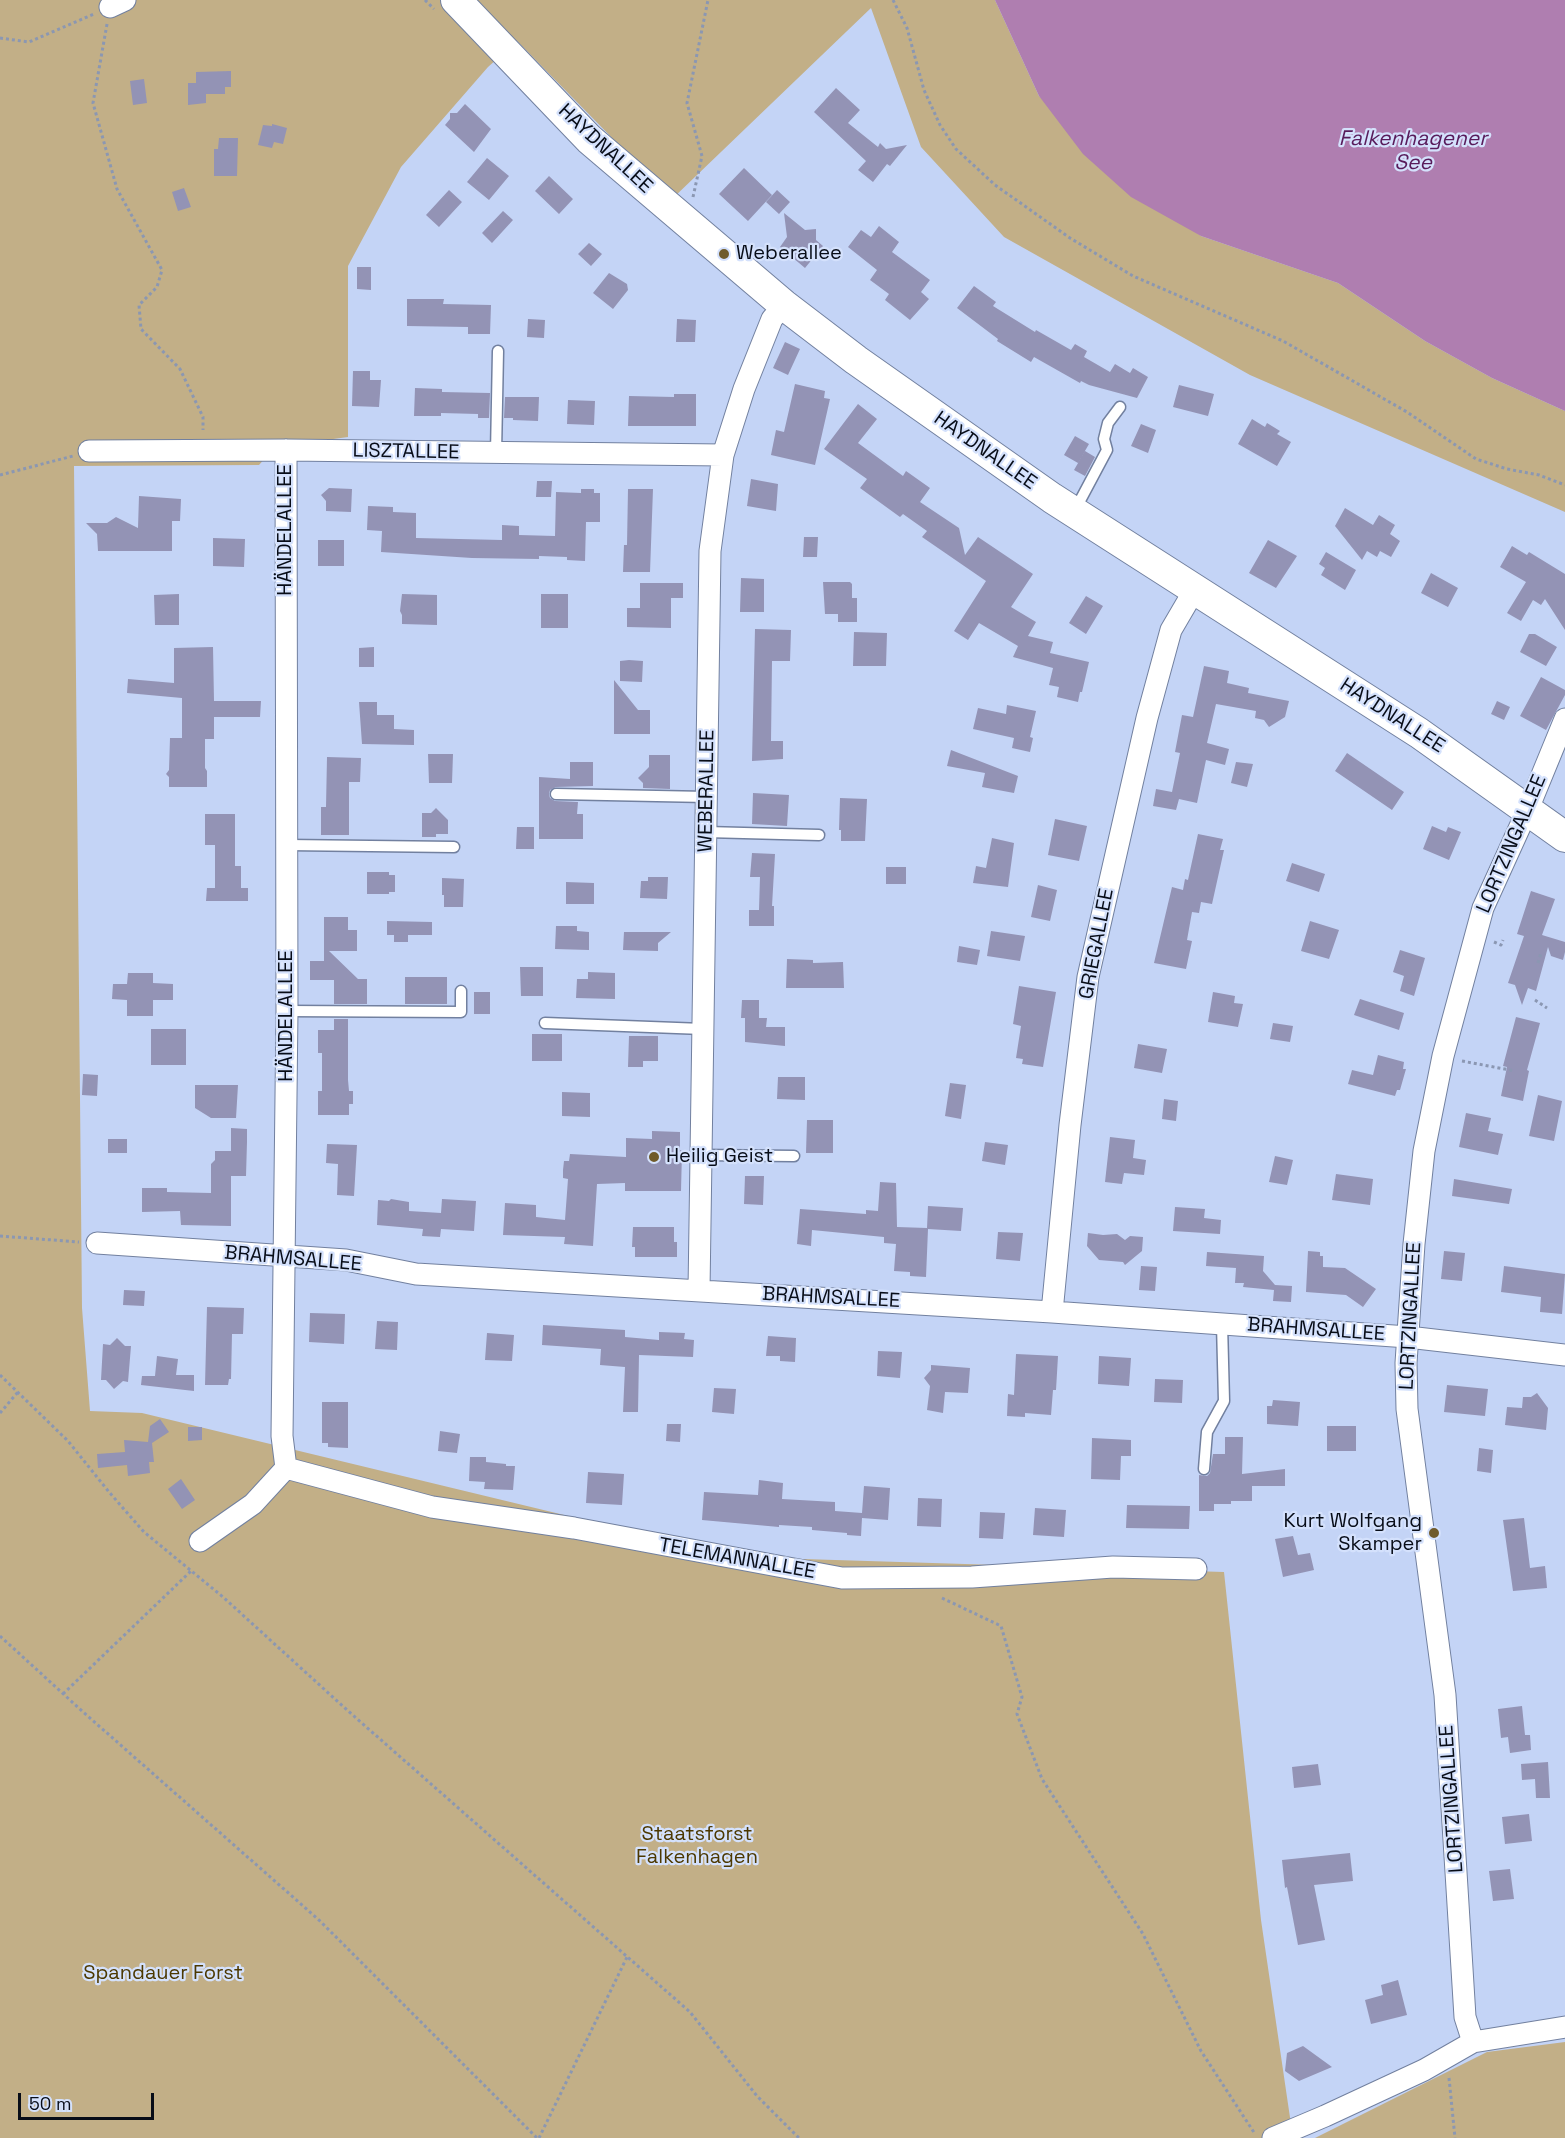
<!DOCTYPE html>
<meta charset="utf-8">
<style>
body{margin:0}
#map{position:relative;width:1565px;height:2138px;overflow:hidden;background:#c4d4f6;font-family:"Space Grotesk",sans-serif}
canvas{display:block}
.scale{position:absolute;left:18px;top:2093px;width:136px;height:27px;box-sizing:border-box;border:3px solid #080d18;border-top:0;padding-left:8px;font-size:18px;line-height:21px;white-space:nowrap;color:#080d18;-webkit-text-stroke:4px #d4e1fc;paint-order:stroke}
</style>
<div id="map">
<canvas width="1565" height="2138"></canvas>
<div class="scale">50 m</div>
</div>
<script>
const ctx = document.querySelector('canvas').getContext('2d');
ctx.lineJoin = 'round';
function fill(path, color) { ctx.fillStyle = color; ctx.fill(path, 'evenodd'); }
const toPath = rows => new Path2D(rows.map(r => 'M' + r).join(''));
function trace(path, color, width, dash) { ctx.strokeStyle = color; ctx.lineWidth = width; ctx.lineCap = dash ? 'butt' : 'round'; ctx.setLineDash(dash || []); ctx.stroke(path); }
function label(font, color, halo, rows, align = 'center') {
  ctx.font = font + ' "Space Grotesk",sans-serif'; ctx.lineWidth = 4.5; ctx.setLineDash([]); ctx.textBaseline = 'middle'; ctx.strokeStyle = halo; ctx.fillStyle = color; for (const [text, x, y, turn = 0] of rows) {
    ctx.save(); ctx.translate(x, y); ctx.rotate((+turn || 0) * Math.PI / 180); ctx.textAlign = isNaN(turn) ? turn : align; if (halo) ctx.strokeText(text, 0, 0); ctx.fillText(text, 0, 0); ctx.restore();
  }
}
fill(toPath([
 [0,0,995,0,1039,96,1201,236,1338,283,1425,341,1492,378,1565,411,1565,512,1250,375,1004,237,921,147,871,8,672,199,517,41,488,67,401,167,348,266,348,437,275,447,259,465,74,466,82,1308,90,1411,142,1413,738,1557,1224,1572,1261,1920,1293,2138,0,2138],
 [1565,2042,1565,2138,1315,2138,1487,2052]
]), '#c2af87');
fill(toPath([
 [995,0,1565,0,1565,411,1492,378,1425,341,1338,283,1201,236,1131,197,1083,154,1039,96]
]), '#af7eb0');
fill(toPath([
 [231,71,231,87,225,87,225,94,206,94,206,103,188,105,188,83,196,83,196,72],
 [144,79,147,103,133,105,130,81],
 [836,88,860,110,848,123,878,147,880,143,886,149,907,145,890,166,887,164,873,182,858,170,866,161,814,112],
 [465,104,491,129,474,152,445,125,450,119,450,113,457,113],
 [272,124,287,128,283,144,274,142,272,148,258,145,263,125,272,126],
 [219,138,238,138,237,176,214,176,214,149,218,149],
 [487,158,509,176,489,200,467,182],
 [744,168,772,195,748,221,719,194],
 [549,176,573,199,559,214,535,191],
 [184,188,191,207,178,211,172,192],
 [449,190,462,202,439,227,426,215],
 [777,190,790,202,779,214,766,202],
 [503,211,513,220,492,243,482,233],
 [784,213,805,230,816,229,816,240,823,246,805,268,780,247,787,237],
 [879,226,899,242,892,252,930,280,921,292,929,299,910,320,885,300,889,294,870,280,877,270,848,247,861,230,871,237],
 [589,243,602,254,591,266,578,254],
 [357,267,371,267,371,290,357,289],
 [609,273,627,284,628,290,613,309,593,293],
 [974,286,996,302,993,306,1035,332,1036,330,1071,350,1075,344,1087,351,1084,357,1110,372,1115,364,1130,373,1133,368,1148,377,1137,398,1089,385,1081,381,1080,383,1034,357,1031,362,997,341,998,339,957,308],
 [407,299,444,299,443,304,491,305,490,334,468,334,468,327,407,326],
 [528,319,545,320,544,338,527,337],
 [677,319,696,320,695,342,676,342],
 [785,342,800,349,788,375,773,368],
 [353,371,370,371,370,380,381,380,379,407,352,406],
 [795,384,825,391,824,398,830,399,815,465,771,455,776,430,784,432],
 [1179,385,1214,394,1208,416,1173,407],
 [415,388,442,389,442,392,490,393,489,418,478,418,478,414,441,413,441,416,414,416],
 [674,394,696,394,696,426,628,426,629,396,674,397],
 [505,397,539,397,538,421,513,420,513,418,504,418],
 [568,400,595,401,594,425,567,424],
 [858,404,877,419,858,443,903,476,906,471,930,488,920,502,959,528,965,555,978,537,1033,574,1011,607,1036,622,1028,636,1053,642,1050,653,1089,662,1082,692,1080,692,1078,702,1057,697,1059,687,1049,685,1053,668,1013,657,1018,646,979,623,968,640,954,631,986,581,922,537,927,531,903,514,900,517,860,488,867,479,824,449],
 [1252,419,1265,427,1267,423,1280,431,1277,434,1291,442,1277,466,1238,444],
 [1141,424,1156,430,1148,453,1131,446],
 [1075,436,1089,444,1078,463,1064,455],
 [1085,451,1095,457,1085,476,1074,470],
 [751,479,778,484,776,511,747,506],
 [537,481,552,481,551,497,536,497],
 [329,488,352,489,351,512,326,511,326,501,321,495],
 [581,489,594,489,594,493,600,493,600,522,586,522,585,561,567,560,567,557,539,556,539,559,472,558,381,552,382,531,367,530,368,506,393,507,393,512,416,513,416,538,502,540,502,525,519,526,519,535,555,536,556,492,581,493],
 [628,489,653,489,650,572,623,572,624,545,627,545],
 [139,496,181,499,180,521,172,521,172,551,98,551,97,534,86,523,107,523,116,517,138,528],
 [1345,508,1373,525,1379,515,1395,525,1390,534,1400,541,1391,557,1380,551,1377,557,1367,551,1362,560,1335,526],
 [804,537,818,537,817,557,803,557],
 [213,538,245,539,244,567,213,566],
 [318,540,344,540,344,566,318,566],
 [1268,540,1297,556,1276,588,1249,573],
 [1512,546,1527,555,1529,552,1565,574,1565,630,1545,599,1541,605,1533,600,1521,621,1507,613,1526,582,1500,567],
 [1326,552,1356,570,1345,590,1321,575,1325,568,1319,564],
 [1431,573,1458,588,1448,607,1421,593],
 [741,578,764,579,764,612,740,612],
 [823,582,850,582,852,584,852,598,857,598,857,622,838,622,838,614,825,614],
 [640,583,683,583,683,598,671,598,671,628,627,627,627,608,640,608],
 [179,594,179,625,155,625,154,595],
 [402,594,437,595,437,625,402,624,402,615,400,611],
 [541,594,568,594,568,628,541,628],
 [1086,596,1103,606,1086,634,1069,623],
 [755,629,791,630,790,661,772,661,771,741,783,741,783,759,752,761],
 [854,632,887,633,886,666,853,666],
 [1529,634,1535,634,1557,647,1546,666,1520,652],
 [213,647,214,701,261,701,260,717,214,717,214,739,205,739,205,768,207,771,207,787,169,787,169,777,166,774,169,770,170,738,182,738,182,698,127,693,128,679,174,683,174,648],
 [374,647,374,667,359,667,359,648],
 [629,660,643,661,642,682,620,681,620,661],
 [1204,666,1229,671,1227,683,1249,688,1248,693,1289,701,1285,717,1269,727,1264,720,1255,718,1256,711,1216,704,1207,743,1229,749,1225,765,1206,760,1197,803,1179,799,1176,810,1153,806,1156,789,1172,792,1180,753,1175,752,1182,715,1193,717],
 [1541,677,1565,690,1565,695,1546,730,1520,716],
 [614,680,638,710,650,710,650,734,614,734],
 [1497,701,1510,707,1504,720,1491,714],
 [359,702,377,702,377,715,394,715,394,729,414,730,414,745,362,744],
 [1007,705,1036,711,1030,737,1033,738,1030,752,1012,748,1014,738,973,729,978,708,1006,714],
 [951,750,1018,776,1014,793,982,787,985,773,947,766],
 [1347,753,1404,792,1392,810,1335,771],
 [428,754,453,754,452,783,429,783],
 [649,755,670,755,670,789,643,788,643,783,638,778,649,767],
 [327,757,361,758,360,782,349,782,349,835,321,835,321,807,326,807],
 [570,762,593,762,593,786,556,787,550,790,549,794,550,798,555,801,578,802,577,814,583,814,583,839,539,839,539,777,570,779],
 [1236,762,1253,764,1247,787,1231,783],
 [753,793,789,795,787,826,752,824],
 [840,798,867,799,865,841,841,841,841,830,839,830],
 [436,808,448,820,448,834,436,834,436,837,422,837,422,813,431,813],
 [205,814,235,814,235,866,241,866,241,888,248,888,248,901,206,901,207,888,215,888,215,845,205,845],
 [1055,819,1087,826,1079,861,1048,855],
 [1432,826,1446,832,1448,827,1461,832,1449,860,1423,849],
 [517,827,534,827,534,849,516,849],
 [1198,834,1223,839,1220,850,1224,850,1212,904,1201,902,1199,913,1192,912,1187,940,1192,941,1186,969,1154,963,1172,887,1183,890,1185,879,1188,880],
 [992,838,1014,843,1008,887,973,883,976,866,986,868],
 [752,853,775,854,772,906,774,906,774,926,749,926,749,910,759,910,760,877,750,877],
 [1292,863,1325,874,1319,892,1286,881],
 [886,867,906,867,906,884,886,884],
 [367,872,389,872,389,875,395,875,395,892,389,892,389,894,367,894],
 [648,877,668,877,667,899,640,898,641,881,648,881],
 [442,878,464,879,463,907,444,907,444,895,442,895],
 [566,882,594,883,594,904,566,904],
 [1038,885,1057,890,1050,921,1031,917],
 [1531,891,1555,899,1542,935,1565,942,1565,952,1563,960,1551,956,1548,947,1536,991,1528,988,1522,1005,1515,985,1508,983,1524,936,1517,934],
 [324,917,348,917,348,930,357,930,357,951,329,951,358,979,367,979,367,1004,334,1004,334,980,310,980,310,961,324,961],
 [387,921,432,922,432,935,408,935,408,942,394,942,394,935,387,935],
 [1310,921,1339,930,1329,959,1301,951],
 [556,926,577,926,577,931,589,932,589,950,555,949],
 [991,931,1025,936,1020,961,987,956],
 [624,932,671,932,658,943,658,951,623,950],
 [959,946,980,950,977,965,957,962],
 [1400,950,1425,958,1414,996,1400,991,1404,976,1393,972],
 [787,959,813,960,813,963,843,962,844,988,786,988],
 [520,967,543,967,543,996,521,996],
 [588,972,615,973,615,999,576,998,577,979,588,979],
 [128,973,153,973,153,983,173,984,173,1000,153,1000,153,1016,127,1016,127,1000,112,999,113,984,127,984],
 [405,977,447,977,447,1004,405,1004],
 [1019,986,1056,992,1043,1067,1022,1064,1023,1059,1016,1058,1021,1026,1013,1024],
 [474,992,490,992,490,1014,474,1014],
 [1213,992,1235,996,1234,1003,1243,1004,1238,1027,1208,1022],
 [1360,999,1404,1013,1399,1030,1354,1015],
 [742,1000,759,1000,759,1018,767,1018,766,1027,785,1027,785,1046,745,1042,745,1018,741,1018],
 [1516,1017,1540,1023,1527,1070,1529,1071,1523,1101,1501,1096,1507,1067,1503,1066],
 [334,1019,348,1019,348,1080,349,1091,353,1091,353,1104,349,1104,349,1115,318,1115,318,1091,322,1091,322,1053,318,1053,318,1030,334,1030],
 [1273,1023,1293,1026,1290,1042,1270,1039],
 [151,1029,186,1029,186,1065,151,1065],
 [532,1034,562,1034,562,1061,532,1061],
 [629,1036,658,1036,658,1061,643,1061,643,1067,628,1067],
 [1138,1044,1167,1049,1162,1073,1134,1068],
 [1378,1055,1404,1062,1403,1069,1406,1069,1400,1090,1397,1090,1395,1096,1348,1084,1352,1070,1373,1075],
 [83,1074,98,1075,97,1096,82,1095],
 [778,1077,805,1077,805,1100,777,1099],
 [950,1083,966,1085,961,1119,945,1116],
 [195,1085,238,1085,236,1118,211,1118,195,1108],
 [562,1092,590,1093,590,1117,562,1116],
 [1538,1095,1562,1101,1554,1141,1529,1136],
 [1164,1099,1178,1101,1176,1121,1162,1119],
 [1466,1113,1491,1118,1488,1131,1503,1134,1498,1155,1459,1147],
 [807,1120,833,1120,833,1153,806,1153],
 [231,1128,247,1129,247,1142,246,1176,231,1176,231,1226,181,1225,180,1211,142,1212,142,1188,167,1188,167,1192,211,1193,211,1164,215,1160,215,1151,231,1151],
 [652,1131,680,1132,680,1150,682,1151,681,1191,625,1191,625,1183,597,1184,593,1246,564,1244,565,1237,503,1235,505,1203,536,1205,536,1217,565,1220,568,1179,563,1178,563,1170,564,1161,569,1161,570,1154,626,1157,626,1138,652,1139],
 [1110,1137,1135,1140,1133,1158,1146,1160,1144,1175,1124,1173,1122,1184,1105,1182],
 [108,1139,127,1139,127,1153,108,1153],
 [985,1142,1008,1145,1005,1165,982,1161],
 [327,1144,357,1145,354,1196,337,1195,338,1164,326,1163],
 [1275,1156,1293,1160,1287,1185,1269,1182],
 [1336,1174,1373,1179,1370,1205,1332,1200],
 [745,1176,764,1176,763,1205,744,1204],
 [1454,1179,1512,1189,1509,1204,1452,1196],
 [880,1182,896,1183,897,1227,927,1228,928,1206,963,1208,961,1231,928,1229,926,1277,910,1276,910,1272,894,1271,896,1244,884,1243,884,1237,812,1230,811,1246,797,1244,800,1209,866,1214,866,1210,878,1211],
 [391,1199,409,1202,409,1211,441,1213,442,1199,476,1201,474,1231,441,1229,440,1237,422,1236,423,1229,377,1225,378,1200,389,1201],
 [1175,1207,1205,1209,1204,1218,1221,1220,1220,1234,1173,1231],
 [633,1227,674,1227,674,1242,677,1242,677,1257,635,1257,635,1247,632,1247],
 [998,1232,1023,1233,1020,1261,996,1259],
 [1088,1233,1103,1235,1117,1234,1125,1240,1130,1236,1143,1237,1142,1251,1125,1265,1123,1262,1099,1260,1087,1246],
 [1308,1251,1320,1252,1320,1256,1323,1256,1323,1267,1345,1268,1376,1289,1363,1307,1346,1295,1306,1292],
 [1444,1251,1465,1253,1462,1281,1441,1279],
 [1207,1252,1264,1256,1263,1271,1275,1285,1292,1286,1291,1302,1273,1301,1274,1290,1243,1287,1244,1283,1235,1283,1236,1268,1206,1266],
 [1141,1266,1157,1267,1155,1291,1139,1290],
 [1504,1266,1565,1274,1562,1314,1540,1312,1541,1297,1501,1292],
 [124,1290,145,1291,144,1306,123,1305],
 [207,1307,244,1308,243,1334,232,1334,231,1379,229,1379,228,1385,205,1385],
 [310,1313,345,1314,344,1344,309,1342],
 [377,1321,398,1322,397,1350,375,1349],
 [543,1325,625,1330,625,1337,659,1340,659,1332,685,1333,684,1339,694,1340,693,1357,639,1355,638,1412,623,1412,625,1367,600,1365,601,1349,542,1345],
 [487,1333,514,1335,512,1361,485,1360],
 [768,1336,796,1338,795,1362,780,1361,780,1356,766,1356],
 [117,1338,125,1346,131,1346,128,1382,123,1381,114,1389,106,1380,101,1380,103,1344,110,1345],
 [878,1351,902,1352,900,1378,877,1376],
 [1016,1354,1058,1356,1056,1390,1053,1390,1051,1415,1025,1413,1025,1417,1007,1416,1008,1394,1014,1395],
 [157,1356,178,1359,176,1375,194,1375,194,1391,141,1385,142,1376,155,1376],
 [1099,1356,1131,1358,1129,1386,1098,1384],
 [931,1365,970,1368,968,1393,945,1392,943,1413,927,1410,930,1386,924,1378,931,1370],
 [1155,1379,1183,1380,1182,1403,1154,1402],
 [1447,1385,1488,1389,1485,1416,1444,1412],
 [714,1388,736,1389,734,1414,712,1412],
 [1537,1393,1548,1408,1546,1430,1505,1425,1507,1407,1522,1408,1523,1397,1531,1397],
 [1273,1400,1300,1402,1298,1426,1267,1424,1267,1406,1272,1406],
 [322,1402,348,1402,348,1448,328,1447,328,1443,322,1443],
 [160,1419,169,1432,152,1443,154,1462,149,1462,150,1473,128,1476,127,1465,98,1468,97,1454,125,1452,124,1440,148,1442,150,1426],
 [667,1424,681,1424,680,1442,666,1441],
 [1327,1426,1356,1426,1356,1451,1327,1451],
 [188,1427,202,1427,202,1440,188,1441],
 [440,1431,460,1434,457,1453,438,1451],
 [1225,1437,1243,1437,1242,1474,1285,1469,1285,1486,1252,1486,1252,1501,1231,1501,1231,1504,1214,1504,1214,1511,1199,1511,1199,1475,1207,1476,1210,1473,1213,1454,1225,1454],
 [1092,1438,1131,1440,1131,1456,1121,1456,1120,1480,1091,1479],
 [1479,1448,1493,1450,1491,1473,1477,1471],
 [470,1457,486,1457,486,1462,506,1464,506,1466,515,1466,513,1490,484,1489,485,1482,469,1481],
 [588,1472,624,1474,622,1505,586,1503],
 [181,1479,195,1500,182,1509,168,1489],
 [759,1480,783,1483,782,1499,835,1502,835,1511,862,1513,864,1486,890,1488,888,1520,862,1518,861,1536,847,1535,847,1533,812,1530,812,1527,779,1525,779,1527,702,1520,704,1492,758,1495],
 [918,1498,942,1499,941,1527,917,1526],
 [1127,1505,1190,1506,1189,1529,1126,1528],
 [1035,1508,1066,1510,1064,1537,1033,1535],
 [980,1512,1005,1513,1003,1539,979,1538],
 [1524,1518,1530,1568,1545,1566,1547,1588,1513,1591,1503,1520],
 [1293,1536,1298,1555,1310,1553,1314,1570,1283,1577,1275,1539],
 [1522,1706,1525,1735,1530,1735,1531,1750,1510,1753,1508,1737,1501,1738,1498,1709],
 [1548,1762,1550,1798,1536,1798,1535,1779,1522,1780,1521,1764],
 [1318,1764,1321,1785,1294,1788,1292,1767],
 [1529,1814,1532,1841,1505,1844,1502,1817],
 [1350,1853,1353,1881,1314,1885,1325,1940,1298,1945,1287,1887,1285,1888,1282,1860],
 [1510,1869,1514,1899,1493,1901,1489,1871],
 [1398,1980,1407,2015,1371,2024,1365,2000,1383,1995,1381,1985],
 [1303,2046,1332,2067,1299,2081,1285,2071,1287,2053]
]), '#9393b5');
const lane = toPath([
 [496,453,498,351],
 [1074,512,1107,450,1104,439,1108,423,1120,407],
 [556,794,707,797],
 [706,832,819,835],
 [287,845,454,847],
 [287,1011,461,1012,461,991],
 [545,1023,703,1029],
 [701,1155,794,1156],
 [1204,1469,1207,1432,1224,1401,1222,1324]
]);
const street = toPath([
 [110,7,125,0],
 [89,451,286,450,723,455],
 [97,1243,346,1260,416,1274,1052,1312,1408,1337,1565,1355],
 [699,1290,710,551,723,455,744,389,772,319,784,305],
 [1052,1312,1070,1125,1088,977,1147,718,1171,630,1195,589],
 [286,1468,432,1507,574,1528,842,1578,972,1577,1113,1567,1196,1569],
 [200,1541,253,1504,286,1468,282,1436,287,1011,286,450],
 [1473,2042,1465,2017,1445,1695,1407,1409,1406,1363,1414,1244,1424,1151,1443,1056,1483,908,1528,809,1565,719],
 [1273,2138,1325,2116,1424,2070,1473,2042,1565,2027]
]);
const secondary = toPath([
 [456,0,589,139,784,305,856,360,1052,498,1419,733,1565,837]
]);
trace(lane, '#72809f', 13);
trace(street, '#72809f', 23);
trace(secondary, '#72809f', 32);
trace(toPath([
 [425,0,434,9],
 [893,0,907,28,924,90,940,125,956,149,995,185,1070,238,1133,276,1283,341,1407,412,1476,459,1507,469,1539,475,1565,485],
 [107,24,93,103,117,189,162,270,157,287,139,305,141,329,180,369,203,417,203,430],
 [0,38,29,42,94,14],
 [693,197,702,156,687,103,708,0],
 [0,475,73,456],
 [1494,942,1501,945,1503,940],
 [1538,963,1541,953],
 [1535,1000,1547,1008],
 [1462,1061,1515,1071],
 [0,1236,79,1242],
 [0,1375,68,1441,109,1492,144,1532,223,1597,347,1710,690,2012,757,2096,799,2138],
 [0,1413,18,1392],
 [942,1598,1001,1626,1022,1697,1017,1714,1042,1779,1143,1934,1201,2051,1255,2134],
 [0,1636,82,1711,319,1920,537,2138],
 [63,1694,191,1571],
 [1449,2078,1455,2138],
 [539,2138,628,1955]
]), '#8b97b2', 3, [3, 3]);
trace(lane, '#fff', 10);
trace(street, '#fff', 21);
trace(secondary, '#fff', 30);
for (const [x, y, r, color] of [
 [724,254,6,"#705b2a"],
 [654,1157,6,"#705b2a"],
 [1434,1533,6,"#705b2a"]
]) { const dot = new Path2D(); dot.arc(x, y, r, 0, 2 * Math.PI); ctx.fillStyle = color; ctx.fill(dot); trace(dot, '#d4e1fc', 2); }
label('20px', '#080d18', '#d4e1fc', [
 ["HAYDNALLEE",605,149,43],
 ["HAYDNALLEE",985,451,35],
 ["LISZTALLEE",406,452,1],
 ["HÄNDELALLEE",286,530,-90],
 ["HAYDNALLEE",1392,716,33],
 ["WEBERALLEE",707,791,-89],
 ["LORTZINGALLEE",1512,844,-67],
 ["GRIEGALLEE",1097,944,-79],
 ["HÄNDELALLEE",287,1016,-90],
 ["BRAHMSALLEE",293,1259,5],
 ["BRAHMSALLEE",831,1298,3],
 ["LORTZINGALLEE",1411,1316,-87],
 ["BRAHMSALLEE",1316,1330,4],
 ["TELEMANNALLEE",737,1559,10],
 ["LORTZINGALLEE",1452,1799,-94]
]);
label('20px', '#080d18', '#d4e1fc', [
 ["Weberallee",736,254],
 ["Heilig Geist",666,1157],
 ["Kurt Wolfgang",1422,1522,"right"],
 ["Skamper",1422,1545,"right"]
], 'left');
label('20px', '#4c3800', '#d4e1fc', [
 ["Staatsforst",697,1835],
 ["Falkenhagen",697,1858],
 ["Spandauer Forst",163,1974]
]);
label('italic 21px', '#581b5b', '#d4e1fc', [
 ["Falkenhagener",1413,139],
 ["See",1413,163]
]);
</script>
